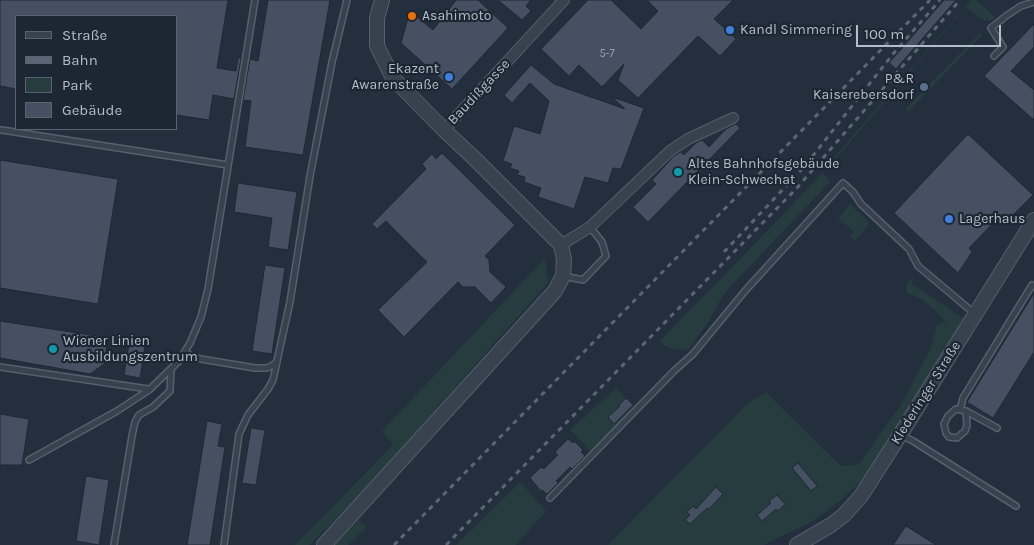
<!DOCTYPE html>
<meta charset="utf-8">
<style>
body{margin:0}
#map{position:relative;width:1034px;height:545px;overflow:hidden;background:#242f3e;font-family:Karla,sans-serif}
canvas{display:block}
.legend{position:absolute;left:15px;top:15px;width:162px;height:115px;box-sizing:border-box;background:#1d2633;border:1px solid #59626f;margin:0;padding:6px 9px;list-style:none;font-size:15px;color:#b4bcc9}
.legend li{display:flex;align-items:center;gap:10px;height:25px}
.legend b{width:25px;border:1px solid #59626f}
.scale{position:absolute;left:856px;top:25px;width:145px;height:22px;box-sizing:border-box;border:2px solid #b4bcc9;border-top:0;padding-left:6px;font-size:15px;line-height:18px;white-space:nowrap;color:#b4bcc9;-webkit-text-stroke:4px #1d2633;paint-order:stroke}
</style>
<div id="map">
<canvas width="1034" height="545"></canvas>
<ul class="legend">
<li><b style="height:6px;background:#38414e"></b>Straße</li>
<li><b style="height:6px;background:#5a6575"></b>Bahn</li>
<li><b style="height:14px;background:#263c3f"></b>Park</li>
<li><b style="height:14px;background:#455162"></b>Gebäude</li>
</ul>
<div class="scale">100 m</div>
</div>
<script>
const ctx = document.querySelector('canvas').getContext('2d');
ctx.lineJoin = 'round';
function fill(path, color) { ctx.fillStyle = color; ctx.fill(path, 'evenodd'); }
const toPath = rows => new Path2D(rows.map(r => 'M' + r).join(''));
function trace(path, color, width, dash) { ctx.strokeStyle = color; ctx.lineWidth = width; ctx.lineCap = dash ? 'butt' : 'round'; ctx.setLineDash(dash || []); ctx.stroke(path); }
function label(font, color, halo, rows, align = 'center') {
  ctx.font = font + ' Karla,sans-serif'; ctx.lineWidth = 4.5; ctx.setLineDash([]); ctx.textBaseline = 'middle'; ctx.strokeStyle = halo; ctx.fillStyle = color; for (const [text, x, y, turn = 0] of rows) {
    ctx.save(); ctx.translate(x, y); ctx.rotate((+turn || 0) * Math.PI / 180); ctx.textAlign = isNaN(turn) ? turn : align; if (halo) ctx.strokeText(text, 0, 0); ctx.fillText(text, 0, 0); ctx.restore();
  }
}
fill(toPath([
 [971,0,976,0,983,6,995,17,993,20,989,21,986,20,985,21,966,7,833,162,831,161],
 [980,33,981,33,981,36,909,111,907,111,906,108],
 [822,173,830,182,729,288,722,297,709,321,689,349,681,350,669,348,659,342,774,224],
 [850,204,870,223,855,241,850,237,854,232,838,218],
 [545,258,548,283,356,499,309,545,295,545,393,445,382,431],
 [913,277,912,284,964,319,940,360,877,458,860,482,840,501,811,522,764,545,608,545,747,404,766,392,841,466,858,465,901,405,931,348,937,325,946,322,935,310,921,299,907,293,906,284],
 [616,388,636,406,592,453,570,430],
 [520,482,546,511,516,545,456,545],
 [359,520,366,527,348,545,334,545]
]), '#263c3f');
const building = toPath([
 [0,0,228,0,217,68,236,71,238,58,241,58,234,99,213,95,209,120,176,115,176,16,16,16,16,89,0,86,0,0],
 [268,0,330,0,303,155,245,147,251,101,243,100,250,59,258,61,268,0],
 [456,0,478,0,508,28,452,89,401,43,410,11,433,30,456,0],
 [498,0,531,0,526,6,531,11,522,20,498,0],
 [588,0,611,0,641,29,658,11,647,0,733,0,714,19,736,39,720,56,698,36,638,98,618,80,624,64,602,87,579,65,569,76,541,49,588,0],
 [944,0,956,0,896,69,889,63,944,0],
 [1034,24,1034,47,1011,71,1034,90,1034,120,984,76,1034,24],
 [531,65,554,84,625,109,612,97,644,108,621,169,613,168,608,183,585,177,574,209,538,197,541,188,524,182,525,177,517,175,519,171,510,168,512,164,503,161,514,126,540,134,549,101,530,83,512,103,504,95,531,65],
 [736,124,740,128,648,222,633,207,656,184,652,180,674,156,681,152,684,155,696,143,702,140,709,147,726,129,736,124],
 [968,134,1033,195,1006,222,1000,216,969,248,972,252,958,273,894,213,968,134],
 [442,153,515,225,485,256,489,260,490,272,506,287,491,303,475,287,463,287,458,282,404,337,378,310,427,262,386,221,377,229,372,224,426,169,422,164,432,154,436,159,442,153],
 [0,160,118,179,98,304,0,288,0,160],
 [238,183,297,192,288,250,268,247,272,218,234,212,238,183],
 [265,265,285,268,272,354,252,351,265,265],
 [1034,293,1034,352,993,418,967,402,1034,293],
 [0,321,97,336,97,338,108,340,104,364,90,374,0,358,0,321],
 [129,344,145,346,140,378,124,375,129,344],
 [626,398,633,405,614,424,608,417,620,406,619,405,626,398],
 [0,414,29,419,22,465,0,465,0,414],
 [207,421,222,424,218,446,225,447,210,545,187,545,207,421],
 [251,428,265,430,256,485,242,483,251,428],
 [568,439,573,443,574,441,583,450,581,452,585,456,572,469,570,467,556,481,558,483,547,494,542,490,541,491,530,478,541,467,544,469,558,455,555,452,568,439],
 [798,463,817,486,811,491,792,468,798,463],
 [86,476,109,480,99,545,76,541,86,476],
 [716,487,723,494,709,509,707,508,690,524,685,520,690,515,687,512,693,506,696,509,716,487],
 [777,495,785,504,778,511,776,509,762,521,757,515,771,503,769,501,777,495],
 [906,526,936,545,893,545,906,526]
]);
fill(building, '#455162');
trace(building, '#1f2835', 1);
const service = toPath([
 [994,56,1003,47,991,28,1006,16,1021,6,1034,2],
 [2,130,228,165],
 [564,276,583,280,606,256,602,242,590,227],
 [186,352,191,356,201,359,255,368,267,368,273,365,277,361,290,302,310,176,332,62,347,0],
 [0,367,148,389],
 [960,410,963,398,1032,285,1034,286],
 [966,411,967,426,965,431,957,438,949,437,946,433,944,424,948,416,956,409,966,411,997,428],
 [901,435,913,441,1016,506],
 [29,460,117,411,149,390,179,361,190,343,201,317,208,289,255,0],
 [550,498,674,371,693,354,745,291,843,183,853,192,861,204,909,249,918,266,975,314],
 [114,545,132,436,135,422,139,415,153,407,170,391,171,370],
 [224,545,239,434,248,415,268,389,273,380,277,362]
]);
const minor = toPath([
 [444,130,564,0],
 [561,245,590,227,670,151,688,139,733,118]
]);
const tertiary = toPath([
 [324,545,555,291,563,276,564,260,561,245,475,159,444,130,393,78,377,46,377,18,382,0],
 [797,545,831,525,844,515,861,496,900,435,1034,220]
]);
trace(service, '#565f6c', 8);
trace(minor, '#565f6c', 12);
trace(tertiary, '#565f6c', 16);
trace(service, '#38414e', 5);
trace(minor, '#38414e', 10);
trace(tertiary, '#38414e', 14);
trace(toPath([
 [724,252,804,167,893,54,940,0],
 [394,545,930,0],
 [446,545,796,189,960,0]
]), '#5a6575', 3, [5, 5]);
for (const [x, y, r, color] of [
 [412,16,5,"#e8710a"],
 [730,30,5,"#3f7fe0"],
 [449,77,5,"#3f7fe0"],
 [924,87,5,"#5c6f8a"],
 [678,172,5,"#0f9aa8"],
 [949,219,5,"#3f7fe0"],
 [53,349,5,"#0f9aa8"]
]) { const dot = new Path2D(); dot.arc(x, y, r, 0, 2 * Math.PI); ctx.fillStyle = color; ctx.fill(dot); trace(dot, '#1d2633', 2); }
label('11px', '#98a1af', null, [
 ["5-7",607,54]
]);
label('14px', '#b4bcc9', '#1d2633', [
 ["Asahimoto",422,16],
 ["Kandl Simmering",740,30],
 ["Ekazent",439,69,"right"],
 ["Awarenstraße",439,85,"right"],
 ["P&R",914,79,"right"],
 ["Kaiserebersdorf",914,95,"right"],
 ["Altes Bahnhofsgebäude",688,164],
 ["Klein-Schwechat",688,180],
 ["Lagerhaus",959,219],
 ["Wiener Linien",63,341],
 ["Ausbildungszentrum",63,357]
], 'left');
label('14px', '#b4bcc9', '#1d2633', [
 ["Baudißgasse",479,92,-47],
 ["Klederinger Straße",926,393,-58]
]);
</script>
